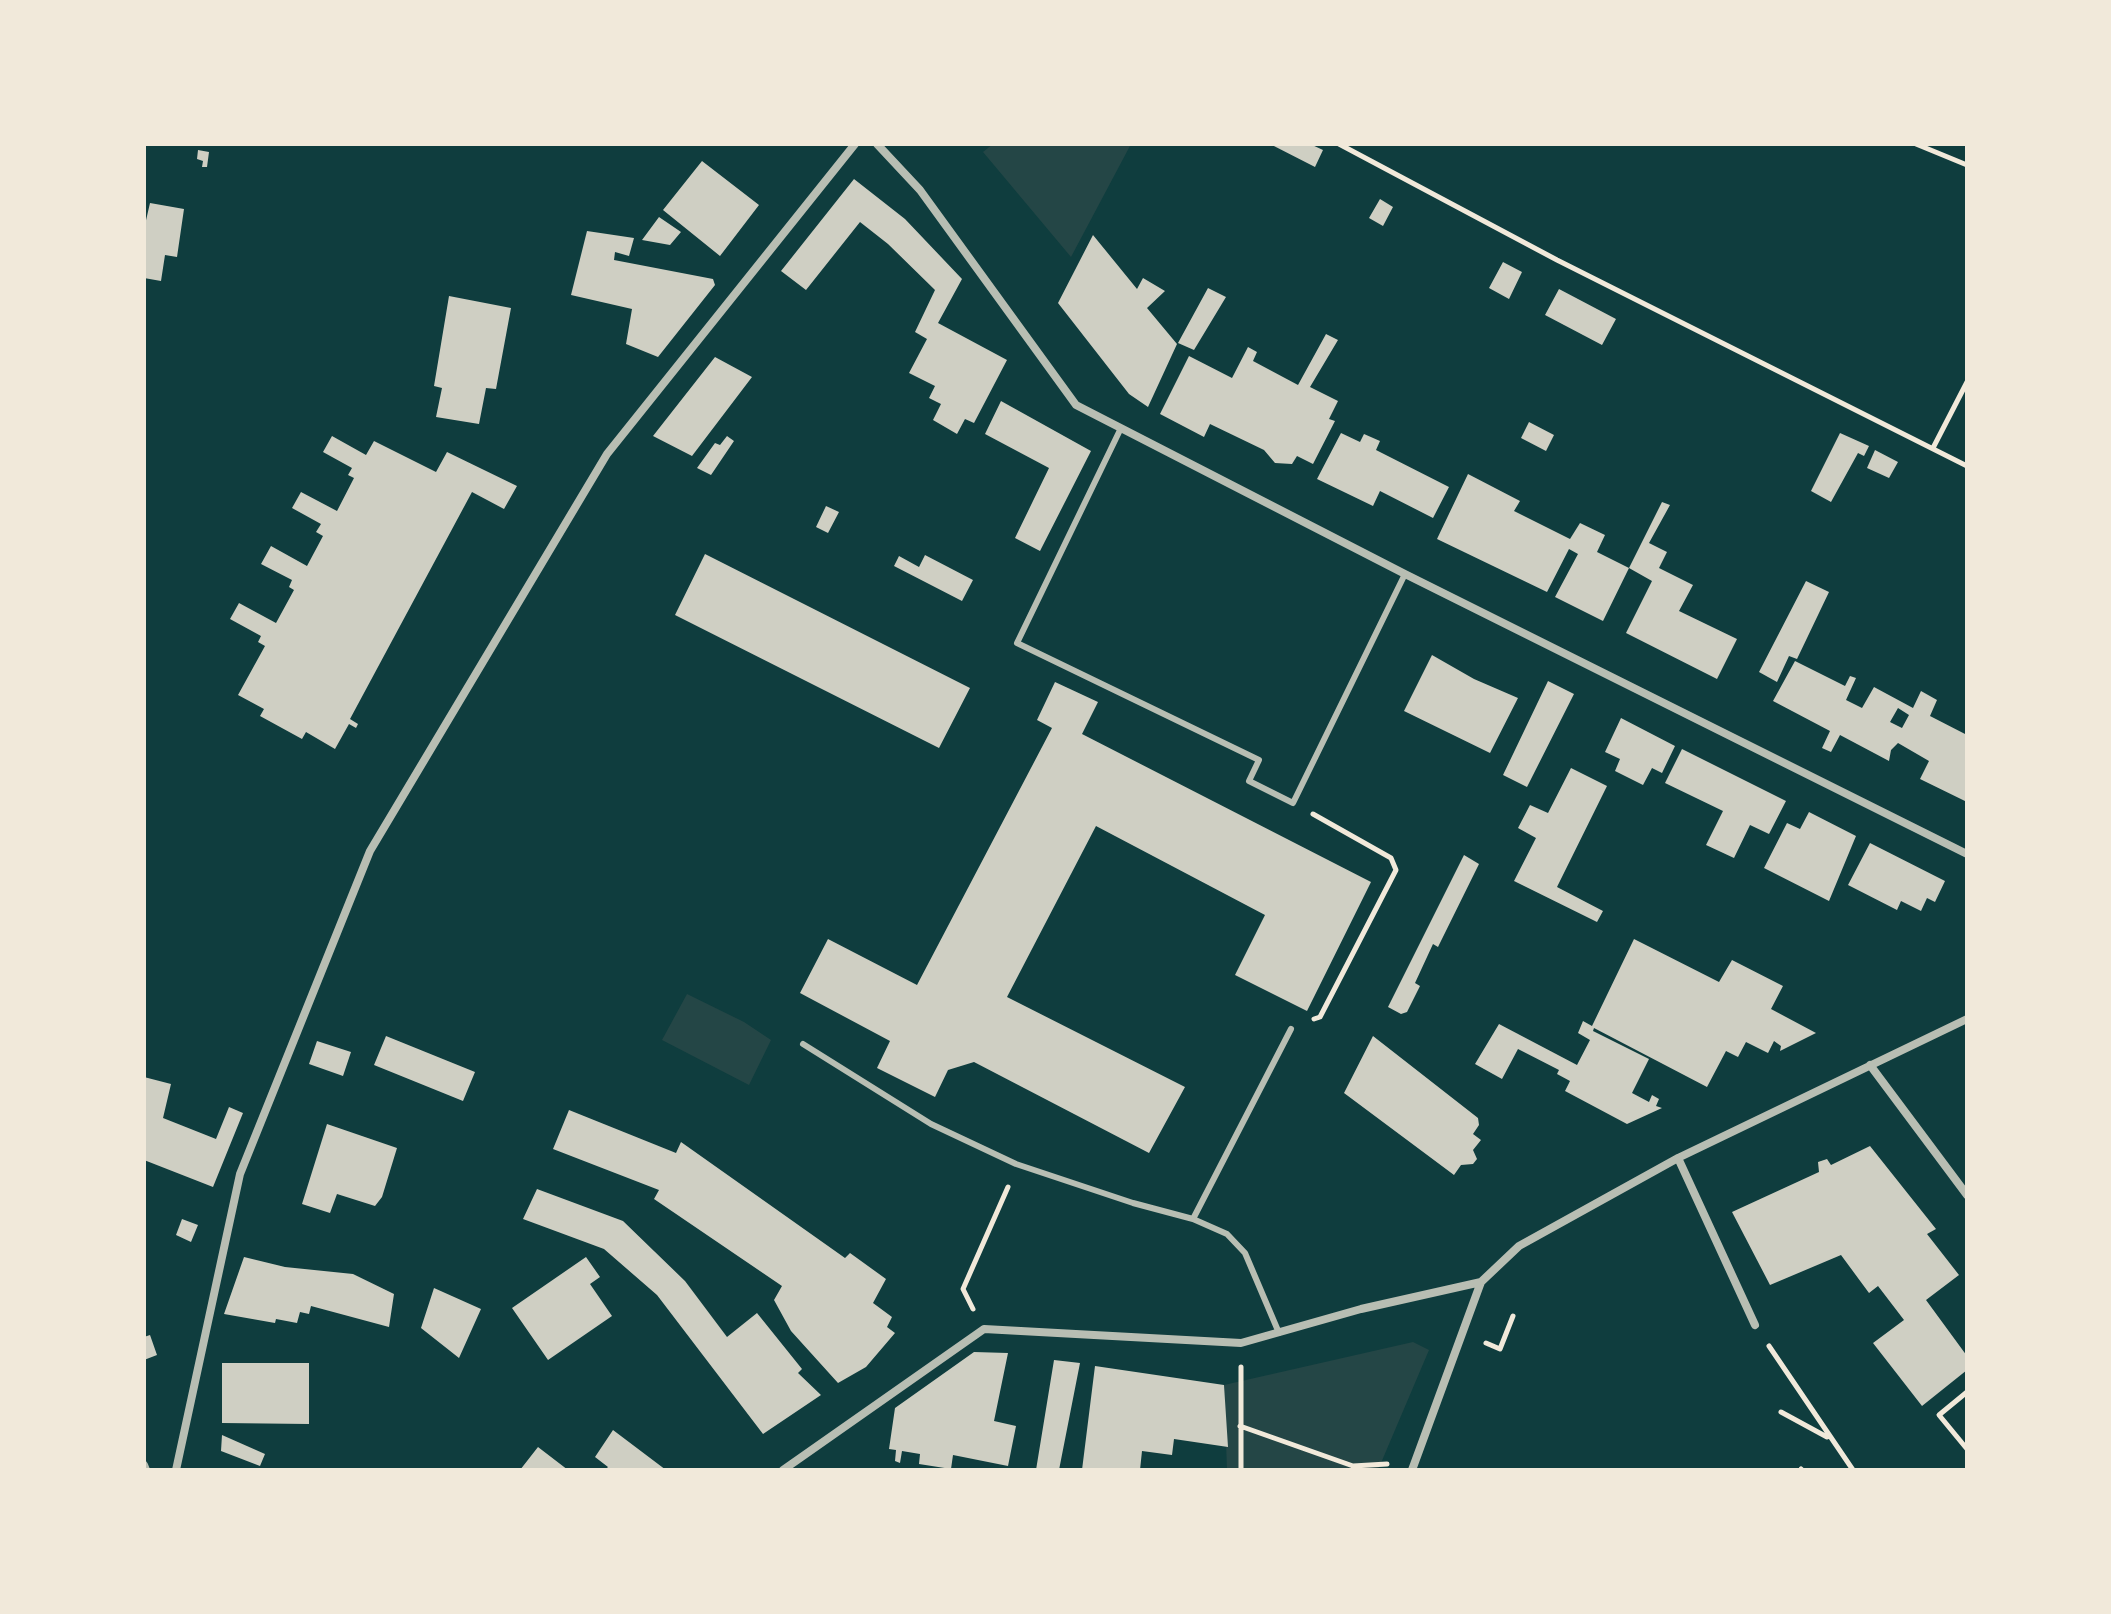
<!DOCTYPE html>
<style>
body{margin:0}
#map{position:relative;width:2111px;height:1614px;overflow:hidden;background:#0f3d3e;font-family:"Source Sans 3",sans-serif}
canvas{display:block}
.frame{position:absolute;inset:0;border:146px solid #f1e9da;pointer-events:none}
</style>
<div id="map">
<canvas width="2111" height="1614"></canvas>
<div class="frame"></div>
</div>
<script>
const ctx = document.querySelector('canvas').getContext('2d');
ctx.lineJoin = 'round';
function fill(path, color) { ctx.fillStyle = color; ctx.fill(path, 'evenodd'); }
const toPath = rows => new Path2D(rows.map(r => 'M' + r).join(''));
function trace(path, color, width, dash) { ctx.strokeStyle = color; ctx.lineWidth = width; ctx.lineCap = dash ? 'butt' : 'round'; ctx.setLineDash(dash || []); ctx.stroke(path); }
fill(toPath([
 [993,144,1131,144,1071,257,983,152],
 [687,994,744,1022,771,1040,749,1085,662,1040],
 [1413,1342,1429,1350,1378,1470,1227,1470,1224,1385]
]), '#244646');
fill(toPath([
 [1270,144,1310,144,1323,150,1315,167],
 [198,150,209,152,207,167,202,167,203,161,197,159],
 [702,161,759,205,720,256,663,210],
 [854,179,905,219,962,279,938,323,1007,360,974,423,965,419,957,434,933,420,941,404,929,398,935,386,909,373,927,339,915,332,935,290,888,244,860,222,806,290,781,271],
 [1380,199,1393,207,1383,226,1369,218],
 [150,203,184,209,177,257,165,255,161,281,144,278,144,229],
 [659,217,681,232,670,245,642,240],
 [587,231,634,238,629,256,615,252,614,260,713,279,715,285,658,357,626,344,632,309,571,295],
 [1093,235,1137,289,1143,278,1165,291,1147,308,1177,344,1148,407,1129,394,1058,303],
 [1503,262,1522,272,1509,299,1489,288],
 [1208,288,1226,297,1194,350,1178,343],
 [1559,289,1616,319,1602,345,1545,315],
 [449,296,511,308,496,389,486,388,479,424,436,417,442,388,434,386],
 [1326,334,1338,340,1310,387,1338,401,1329,419,1335,421,1313,464,1297,456,1292,464,1275,463,1264,450,1210,424,1204,437,1160,414,1189,356,1232,378,1248,347,1257,352,1253,361,1298,385],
 [715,357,752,377,692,456,653,436],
 [1001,401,1091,451,1040,551,1015,538,1049,468,985,434],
 [1529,422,1554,435,1546,451,1521,438],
 [1341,433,1360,442,1364,434,1380,441,1376,450,1449,487,1433,518,1380,491,1373,506,1317,479],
 [1840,433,1869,446,1864,456,1858,453,1831,502,1811,491],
 [332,436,366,455,374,441,436,472,447,452,517,486,504,509,472,492,350,719,358,724,356,728,349,724,335,749,306,732,302,739,260,716,264,709,238,695,265,646,258,642,261,636,230,619,239,603,276,623,294,590,289,587,292,580,261,564,271,546,307,566,323,536,316,532,321,524,292,508,301,492,337,511,354,478,348,475,352,468,323,452],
 [727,436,734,441,711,475,697,468,715,443,720,445],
 [1875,450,1898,462,1889,478,1867,468],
 [1468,474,1520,501,1514,511,1570,539,1580,523,1605,535,1597,552,1629,568,1603,621,1555,597,1578,554,1569,549,1547,592,1437,539],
 [1662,502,1670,505,1649,543,1667,552,1659,568,1693,585,1679,611,1737,639,1717,679,1626,633,1652,581,1629,568],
 [826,506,839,512,828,533,816,527],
 [705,554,970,688,939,748,675,615],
 [925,555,973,580,962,601,894,566,899,556,919,567],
 [1806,581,1829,592,1797,659,1789,656,1777,682,1759,672],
 [1432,655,1474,679,1518,698,1490,753,1404,711],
 [1795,661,1845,686,1850,676,1856,678,1846,700,1862,708,1874,687,1913,708,1921,691,1937,700,1930,716,1967,735,1967,802,1920,779,1929,761,1898,743,1891,750,1889,761,1840,735,1831,752,1822,748,1830,731,1773,701],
 [1898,708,1909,715,1902,728,1890,722],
 [1548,681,1574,694,1527,787,1503,775],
 [1055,682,1098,702,1082,734,1371,882,1307,1011,1235,975,1265,915,1096,826,1007,997,1185,1087,1149,1153,974,1062,948,1070,935,1097,877,1068,890,1041,800,993,828,939,917,985,1052,728,1037,720],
 [1621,718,1675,746,1662,773,1652,768,1643,785,1615,771,1620,759,1605,752],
 [1682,749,1786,801,1769,834,1750,825,1734,858,1706,845,1723,811,1665,783],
 [1571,768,1607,786,1557,887,1603,911,1597,922,1514,881,1536,838,1518,828,1530,805,1548,813],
 [1809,812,1856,836,1829,901,1764,868,1787,823,1800,829],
 [1870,843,1945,881,1935,902,1927,898,1921,911,1901,901,1897,910,1848,885],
 [1464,855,1479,864,1438,947,1433,944,1415,983,1420,986,1407,1012,1401,1014,1388,1007],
 [1634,939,1719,982,1732,960,1783,986,1771,1009,1816,1033,1780,1051,1781,1046,1774,1041,1768,1053,1746,1042,1738,1057,1726,1051,1707,1087,1594,1028,1593,1031,1649,1059,1632,1093,1649,1102,1652,1095,1659,1099,1656,1106,1662,1108,1627,1124,1565,1091,1570,1081,1557,1074,1559,1070,1518,1049,1502,1079,1475,1064,1499,1024,1577,1065,1590,1040,1578,1033,1583,1021,1592,1026],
 [386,1036,475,1072,463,1101,374,1065],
 [1373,1036,1478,1118,1479,1125,1473,1134,1481,1140,1473,1150,1477,1159,1473,1164,1461,1165,1454,1175,1344,1093],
 [317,1041,351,1052,343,1076,309,1064],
 [144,1077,171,1084,163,1118,216,1139,229,1107,243,1113,213,1187,144,1160],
 [569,1110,676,1153,681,1142,845,1258,850,1253,886,1279,873,1303,892,1317,887,1327,895,1333,866,1367,838,1383,791,1331,774,1300,782,1286,654,1199,659,1190,553,1149],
 [327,1124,397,1148,382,1197,375,1206,337,1194,330,1213,302,1204],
 [1870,1146,1936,1229,1927,1234,1959,1275,1926,1300,1967,1356,1967,1370,1922,1406,1873,1343,1904,1320,1878,1286,1869,1293,1841,1255,1770,1285,1732,1212,1819,1172,1818,1162,1827,1159,1831,1165],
 [537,1189,623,1221,685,1281,727,1337,757,1313,802,1369,798,1373,821,1395,763,1434,657,1295,604,1249,523,1219],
 [182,1219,198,1225,191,1242,176,1235],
 [244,1257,285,1267,353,1274,394,1294,389,1327,311,1306,309,1314,300,1312,297,1323,276,1319,275,1323,224,1314],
 [586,1257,600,1277,590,1284,612,1316,548,1360,512,1308],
 [434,1288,481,1309,459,1358,421,1328],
 [150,1335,157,1355,144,1360,144,1337],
 [974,1352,1008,1353,994,1421,1016,1426,1008,1466,953,1455,951,1469,919,1464,920,1454,902,1451,900,1463,895,1461,896,1450,889,1449,895,1408],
 [1054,1360,1080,1363,1059,1470,1036,1470],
 [222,1363,309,1363,309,1424,222,1423],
 [1095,1366,1224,1385,1228,1447,1174,1439,1172,1455,1142,1451,1140,1470,1082,1470],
 [613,1430,666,1470,605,1470,608,1467,595,1457],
 [222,1435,265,1454,260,1466,221,1451],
 [538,1447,568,1470,520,1470]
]), '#cfcfc3');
trace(toPath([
 [1339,144,1557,260,1967,466],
 [1916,144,1967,165],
 [1933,448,1967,382],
 [1313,814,1391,858,1396,870,1320,1017,1314,1019],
 [973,1309,963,1289,1008,1187],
 [1486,1343,1500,1349,1513,1316],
 [1769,1346,1853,1470],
 [1241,1367,1241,1470],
 [1967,1392,1939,1415,1967,1449],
 [1781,1412,1827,1437],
 [1240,1426,1353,1466,1387,1464],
 [1801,1469,1802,1470]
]), '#f1e9da', 5);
trace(toPath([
 [1121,428,1017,643,1259,760,1249,781,1293,803,1405,574],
 [803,1044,931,1124,1016,1164,1133,1203,1193,1219,1227,1234,1245,1253,1279,1333],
 [1193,1219,1291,1029]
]), '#b8beb3', 6);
trace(toPath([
 [877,144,920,190,1076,405,1405,574,1967,854],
 [1870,1065,1967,1195],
 [1678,1158,1755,1325],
 [144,1465,146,1470],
 [176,1470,240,1174,370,851,607,454,855,144],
 [783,1470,984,1329,1241,1343,1361,1309,1481,1282],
 [1412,1470,1481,1282,1519,1246,1678,1158,1967,1019]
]), '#b8beb3', 8);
</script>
